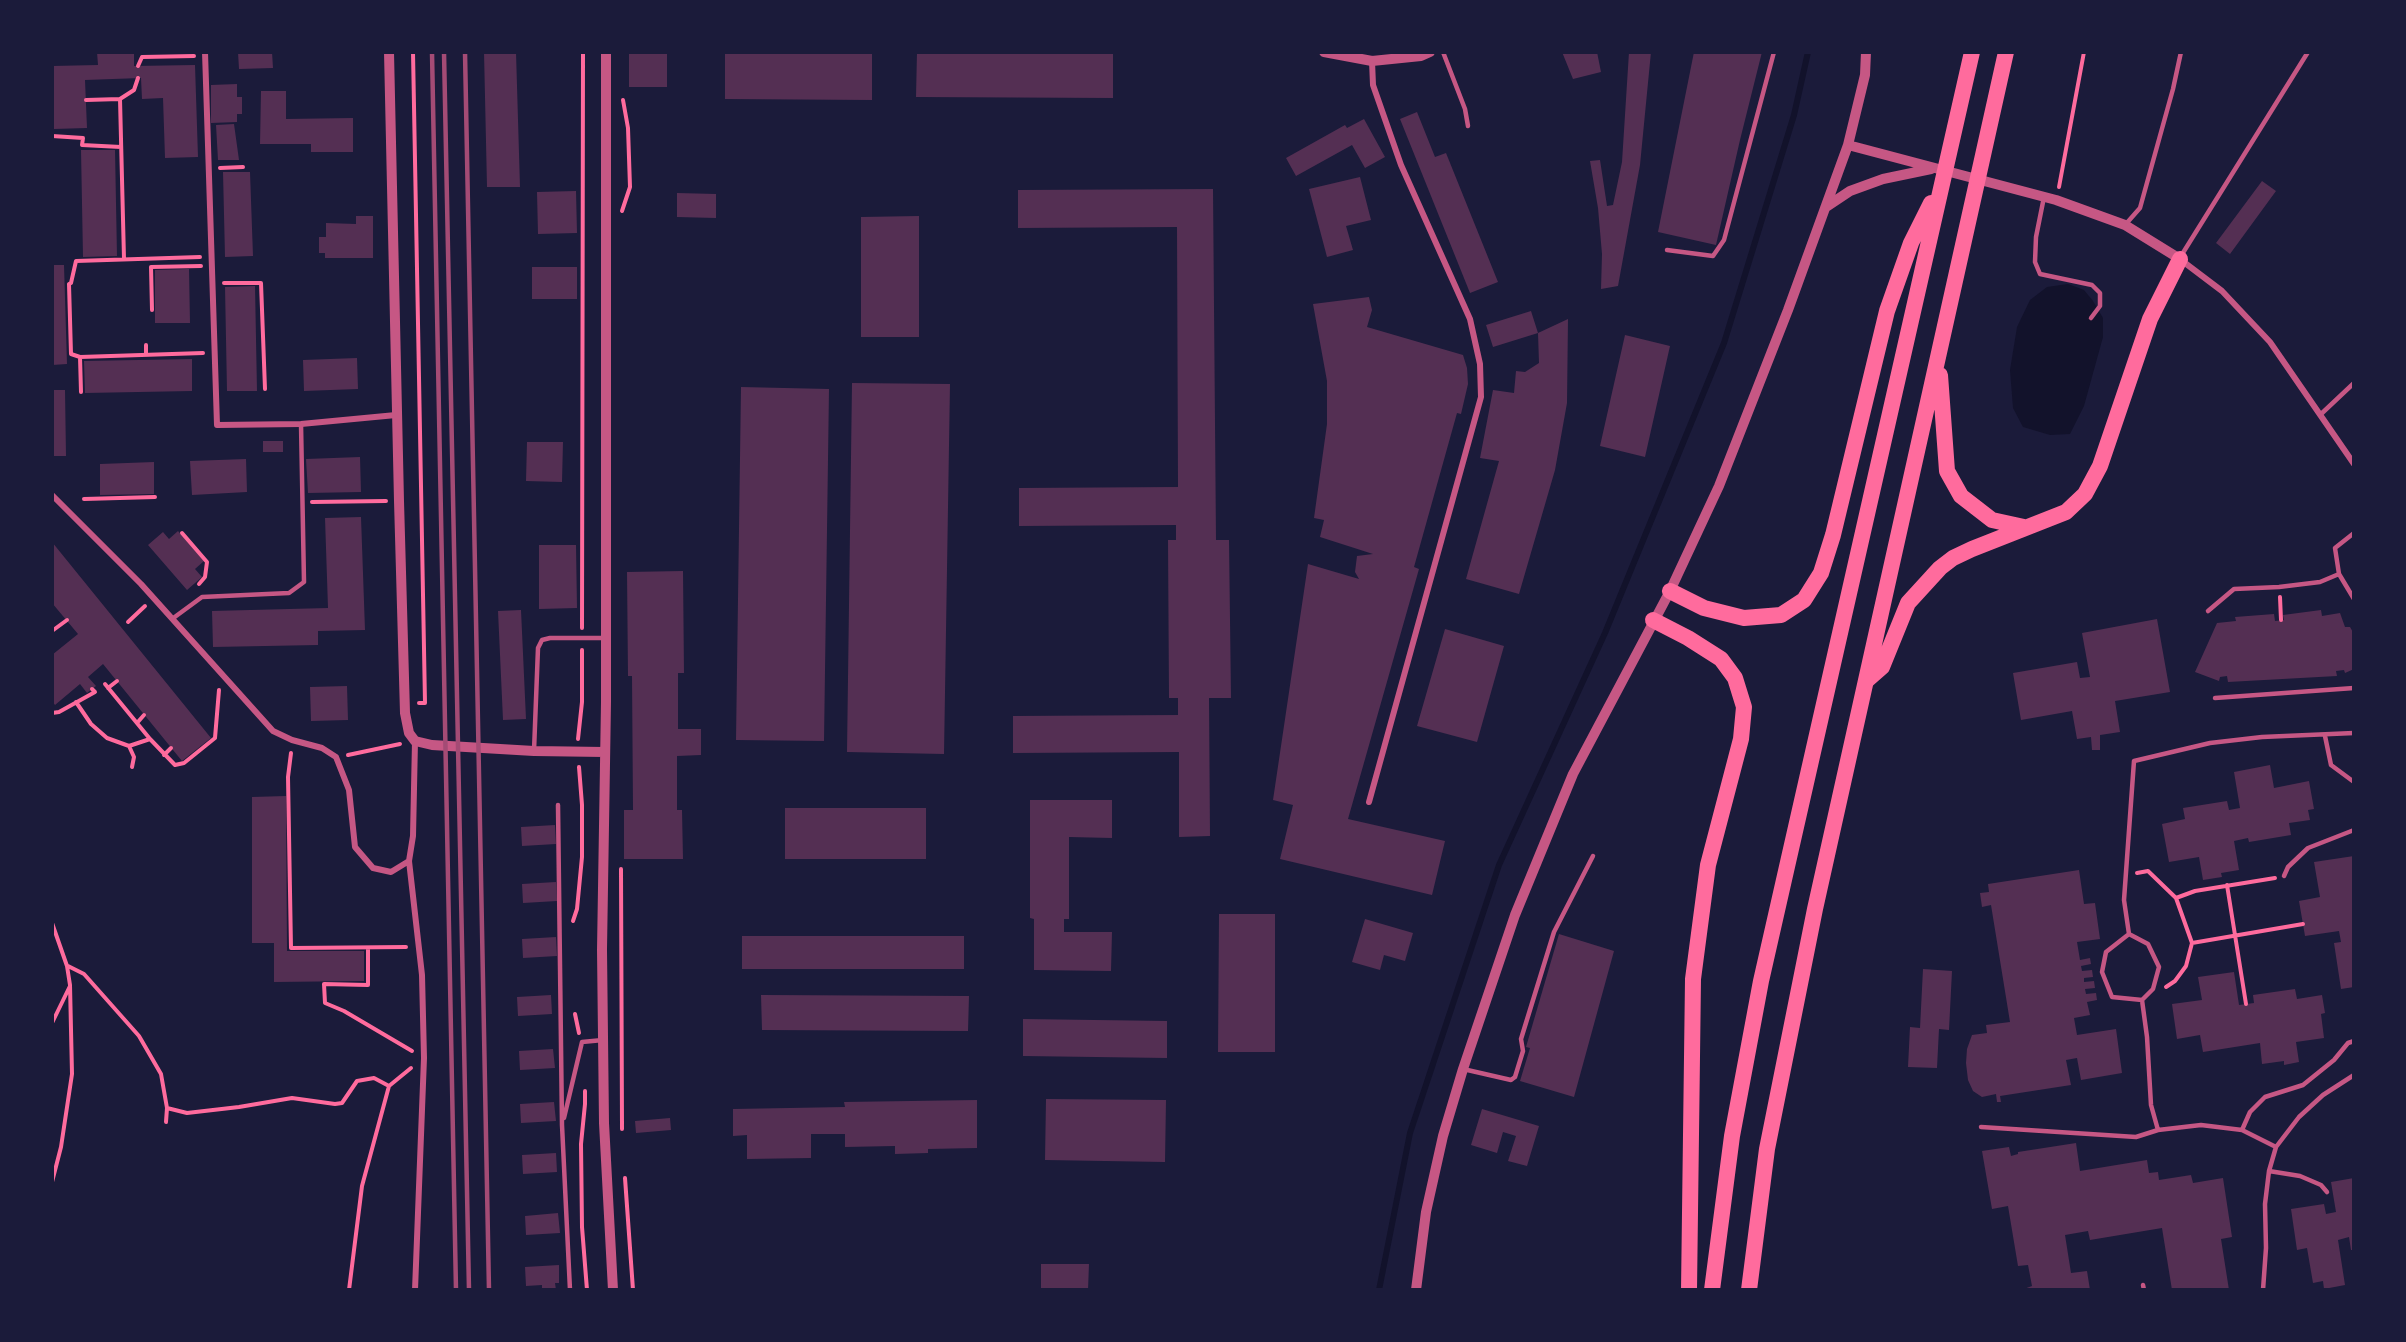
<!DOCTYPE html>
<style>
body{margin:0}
#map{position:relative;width:2406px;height:1342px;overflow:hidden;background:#1b1b3a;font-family:"Alegreya Sans",sans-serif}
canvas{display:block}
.frame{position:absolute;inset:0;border:54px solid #1b1b3a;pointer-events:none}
</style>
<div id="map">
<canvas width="2406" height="1342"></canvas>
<div class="frame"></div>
</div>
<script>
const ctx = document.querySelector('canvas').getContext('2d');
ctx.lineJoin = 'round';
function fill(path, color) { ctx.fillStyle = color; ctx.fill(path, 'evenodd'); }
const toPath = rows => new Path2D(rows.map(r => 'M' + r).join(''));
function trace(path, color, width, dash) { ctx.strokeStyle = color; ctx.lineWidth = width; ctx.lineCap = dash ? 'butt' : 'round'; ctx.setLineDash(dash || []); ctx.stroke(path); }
fill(toPath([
 [2068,284,2084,290,2093,301,2103,318,2103,337,2084,406,2070,434,2050,435,2023,427,2013,408,2010,370,2017,327,2030,300,2047,287]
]), '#12122b');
trace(toPath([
 [1379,1290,1410,1133,1499,865,1605,633,1724,343,1794,115,1808,52]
]), '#12122b', 6);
fill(toPath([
 [97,52,134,52,134,66,195,65,198,157,165,158,163,98,142,99,141,78,85,80,87,128,54,129,52,66,98,65],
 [238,52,272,52,273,68,239,69],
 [484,52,516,52,520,187,487,187],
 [629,52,667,52,667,87,629,87],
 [725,52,872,52,872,100,725,99],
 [917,52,1113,52,1113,98,916,97],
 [1562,52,1597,52,1601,72,1573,79],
 [1629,52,1651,52,1640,165,1618,286,1601,289,1602,254,1598,208,1590,161,1600,160,1607,206,1613,205,1622,162],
 [1694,52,1762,52,1740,140,1716,245,1658,232],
 [237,84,237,97,242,97,242,114,237,114,237,122,211,123,211,85],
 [261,91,286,91,286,119,353,118,353,152,311,152,311,144,260,144],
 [1417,112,1435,157,1446,153,1498,282,1470,293,1400,119],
 [1364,119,1385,157,1365,168,1352,145,1296,176,1286,158,1345,125,1347,128],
 [234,124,239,160,218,160,216,125],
 [81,150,115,150,117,256,83,257],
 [223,172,250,172,253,256,225,257],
 [1360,177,1371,220,1346,226,1353,250,1327,257,1309,189],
 [2262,181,2276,191,2230,254,2216,243],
 [1213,189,1216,540,1229,540,1231,698,1209,698,1210,836,1179,837,1179,752,1013,753,1013,716,1178,715,1178,698,1169,698,1168,540,1176,540,1176,525,1019,526,1019,488,1178,487,1177,227,1018,228,1018,190],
 [576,191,577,233,538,234,537,192],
 [677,193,716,194,716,218,677,217],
 [356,216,373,216,373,258,325,258,325,253,319,253,319,237,326,237,326,223,356,224],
 [919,216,919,337,861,337,861,217],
 [52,265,64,265,67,364,52,365],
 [532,267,577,267,577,299,532,299],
 [189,269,190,323,155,323,155,270],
 [255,286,257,391,227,391,225,287],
 [1369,297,1372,310,1367,327,1463,355,1467,368,1468,384,1461,414,1457,413,1414,567,1419,569,1348,819,1445,841,1432,895,1280,859,1293,805,1273,800,1308,564,1359,579,1355,572,1357,556,1373,554,1320,537,1324,520,1314,518,1327,424,1327,381,1313,304],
 [1531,311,1538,333,1493,347,1486,325],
 [1568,319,1567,403,1555,470,1519,594,1466,579,1499,461,1480,458,1493,390,1514,393,1516,371,1525,372,1539,363,1538,333],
 [1625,335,1670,346,1645,457,1600,446],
 [357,358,358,389,304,391,303,360],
 [192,359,192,391,85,393,84,361],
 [852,383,950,384,944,754,847,752],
 [741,387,829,389,824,741,736,740],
 [52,390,65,390,66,456,52,456],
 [263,441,283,441,283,452,263,452],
 [527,442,563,442,562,482,526,481],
 [360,457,361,492,308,493,306,459],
 [246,459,247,492,192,495,190,461],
 [154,462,154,494,100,495,100,464],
 [361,517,365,630,318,631,318,645,213,647,212,611,328,608,325,518],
 [178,531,204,561,195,569,202,577,187,590,148,545,163,532,169,539],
 [52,542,211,738,182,761,103,664,88,677,96,686,87,693,80,684,55,705,52,701,52,655,78,634,52,603],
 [539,545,576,545,577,608,539,609],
 [683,571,684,673,678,673,678,729,701,729,701,755,677,756,677,810,682,810,683,859,624,859,624,810,633,810,632,676,628,676,627,572],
 [521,610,526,719,503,720,498,611],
 [2321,610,2322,616,2340,613,2345,627,2350,627,2354,634,2354,669,2345,673,2344,670,2336,671,2337,676,2228,682,2227,676,2220,677,2219,681,2195,672,2217,623,2236,621,2235,617,2274,614,2275,621,2284,620,2283,615],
 [2157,619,2170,692,2115,701,2120,732,2100,735,2100,750,2092,750,2091,737,2077,739,2072,711,2021,720,2013,673,2077,662,2080,678,2090,677,2082,633],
 [1445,629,1504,646,1477,742,1417,726],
 [347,686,348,720,311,721,310,687],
 [2270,765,2274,788,2309,781,2314,809,2308,810,2310,820,2289,823,2291,835,2249,842,2248,838,2234,841,2239,870,2221,873,2222,877,2203,880,2199,857,2169,862,2162,824,2185,819,2183,808,2227,801,2229,810,2240,808,2234,772],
 [286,796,287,951,364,951,364,981,274,982,274,943,252,943,252,797],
 [1030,800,1112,800,1112,838,1069,837,1069,919,1064,919,1064,932,1112,932,1111,971,1034,970,1034,919,1030,918],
 [785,808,926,808,926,859,785,859],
 [555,825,556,844,522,846,521,827],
 [2354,856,2354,987,2341,989,2334,943,2341,942,2339,931,2305,936,2299,901,2320,897,2314,862],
 [2079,870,2084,904,2095,903,2100,939,2077,942,2080,960,2090,958,2091,964,2081,966,2082,971,2092,970,2093,977,2084,978,2084,982,2094,981,2095,988,2085,989,2086,994,2096,993,2097,1000,2087,1002,2090,1015,2074,1018,2077,1035,2116,1029,2122,1073,2081,1080,2077,1058,2066,1060,2071,1085,2000,1096,2001,1102,1997,1102,1996,1094,1982,1097,1973,1091,1968,1080,1966,1063,1967,1049,1972,1035,1987,1033,1986,1025,2010,1022,1991,905,1982,907,1980,893,1989,892,1988,884],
 [556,882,557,901,523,903,522,884],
 [1219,914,1275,914,1275,1052,1218,1052],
 [1365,919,1413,933,1405,961,1384,955,1380,970,1352,962],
 [1559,934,1614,951,1574,1097,1520,1081,1530,1048,1526,1047],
 [742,936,964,936,964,969,742,969],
 [556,937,557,956,523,958,522,939],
 [1923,969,1952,971,1949,1030,1939,1029,1937,1068,1908,1067,1910,1027,1920,1028],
 [2234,972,2239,1005,2254,1003,2253,995,2295,989,2297,999,2322,995,2325,1013,2321,1014,2324,1038,2296,1042,2299,1062,2284,1065,2284,1061,2262,1064,2260,1043,2203,1052,2200,1035,2177,1039,2172,1004,2202,1000,2198,977],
 [551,995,552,1014,518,1016,517,997],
 [761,995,969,996,968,1031,762,1030],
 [1023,1019,1167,1021,1167,1058,1023,1056],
 [553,1049,555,1068,520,1070,519,1051],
 [1046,1099,1166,1100,1165,1162,1045,1160],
 [977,1100,977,1148,928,1149,928,1153,895,1154,895,1146,845,1147,845,1134,811,1134,811,1158,747,1159,747,1135,733,1136,733,1109,845,1107,844,1102],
 [554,1102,556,1121,521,1123,520,1104],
 [1482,1109,1539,1126,1527,1166,1508,1161,1516,1136,1503,1132,1497,1153,1471,1145],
 [670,1118,671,1130,636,1133,635,1121],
 [2076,1143,2080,1171,2147,1160,2149,1173,2158,1172,2159,1180,2191,1175,2193,1183,2223,1178,2232,1237,2221,1239,2229,1290,2172,1290,2162,1228,2090,1240,2088,1231,2065,1235,2071,1273,2087,1271,2090,1290,2021,1290,2032,1286,2028,1265,2018,1266,2008,1206,1992,1209,1982,1151,2009,1147,2011,1156,2018,1154,2018,1152],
 [556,1153,557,1172,523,1174,522,1155],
 [2354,1178,2354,1250,2351,1250,2349,1237,2338,1240,2345,1285,2324,1289,2323,1281,2313,1283,2307,1248,2297,1250,2291,1209,2324,1204,2326,1214,2336,1212,2331,1182],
 [558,1213,560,1233,526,1235,525,1216],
 [1041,1264,1089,1264,1088,1290,1041,1290],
 [559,1265,559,1283,555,1283,556,1290,542,1290,542,1285,526,1286,525,1267]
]), '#542f53');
trace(toPath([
 [413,52,425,703,419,703],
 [138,66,142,57,194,56],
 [120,99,124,259],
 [86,100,120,99,134,90,138,78],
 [52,136,83,138,82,145,121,147],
 [220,168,243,167],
 [2059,187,2084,52],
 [622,211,630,187,628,128,623,100],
 [200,257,76,261,71,283,69,284,71,354,80,357,203,353],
 [224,283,261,283,265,389],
 [152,310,151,267,201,266],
 [146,345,146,354],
 [80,357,81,392],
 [84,499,155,497],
 [312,502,386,501],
 [182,533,207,562,205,577,199,584],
 [2280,597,2281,620],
 [128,622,145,606],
 [582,628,583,52],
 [52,631,67,620],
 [105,684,150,739],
 [108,688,117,681],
 [76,702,91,724,107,738,129,746,150,739,175,765,184,763,215,738,219,690],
 [52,713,59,712,95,692,92,689],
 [137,723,144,715],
 [578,739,582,702,582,650],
 [129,746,134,757,132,767],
 [291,753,288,777,291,948,406,947],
 [164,755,171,748],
 [348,755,400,744],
 [621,869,622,1129],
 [2137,873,2148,871,2176,898],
 [2227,885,2246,1004],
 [573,921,577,909,582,857,582,805,579,767],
 [52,923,67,966,70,985,72,1074,61,1147,52,1182],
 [2192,943,2303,924],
 [368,948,368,985,324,984,325,1003,344,1011,412,1051],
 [68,966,84,974,139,1036,161,1074,167,1108,166,1122],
 [2166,987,2175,981,2186,966,2192,943,2176,898,2195,891,2275,878],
 [575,1014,579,1033],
 [52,1023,70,986],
 [585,1091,585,1104,581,1144,582,1227,587,1290],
 [167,1108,187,1113,239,1107,292,1098,335,1104,342,1103,357,1081,374,1078,389,1086],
 [625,1178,633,1290],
 [349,1290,362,1186,389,1086,411,1068]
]), '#ff6b9d', 4);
trace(toPath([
 [1443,52,1465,109,1468,126],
 [2044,197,2036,237,2035,262,2040,274,2092,285,2100,293,2100,306,2091,318],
 [2125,225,2140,208,2173,89,2181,52],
 [1667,250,1713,256,1724,240,1774,52],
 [2181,256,2308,52],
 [2320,415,2354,383],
 [2354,533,2335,548,2339,574,2354,599],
 [2208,611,2234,589,2279,587,2320,582,2339,574],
 [172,619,202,597,289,593,304,582,301,424],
 [2215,698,2354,688],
 [2325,736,2331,765,2354,782],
 [534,751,538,648,542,640,550,638,604,638],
 [558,805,562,1125,570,1290],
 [2284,876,2288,867,2308,848,2354,830],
 [2129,934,2106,952,2102,972,2112,997,2142,1000],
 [1463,1069,1511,1080,1515,1077,1523,1051,1521,1039,1554,932,1593,856],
 [564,1118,582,1042,603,1040],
 [1981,1127,2136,1137,2158,1130],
 [2242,1130,2250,1112,2265,1097,2303,1085,2334,1060,2348,1043,2354,1041],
 [2276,1147,2242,1130,2201,1125,2158,1130,2151,1105,2147,1037,2142,1000,2153,989,2159,967,2148,944,2129,934,2124,900,2134,761,2210,743,2262,737,2354,733],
 [2269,1171,2300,1176,2321,1185,2327,1192],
 [2143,1285,2144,1290],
 [2263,1290,2266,1248,2265,1204,2269,1171,2276,1147,2299,1117,2323,1095,2354,1075]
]), '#c65784', 4.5);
trace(toPath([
 [205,52,217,425,301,424,396,415],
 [2181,260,2222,291,2270,342,2354,464],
 [52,495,141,584,273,731,292,740,322,748,336,757,349,790,355,847,373,868,391,872,409,861],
 [415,741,413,836,409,861,422,975,424,1058,415,1290],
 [1369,802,1481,397,1480,364,1470,319,1401,165,1373,85,1372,61]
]), '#c65784', 6);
trace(toPath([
 [389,52,399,501,405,713,409,733,415,741,432,745,534,751,604,752],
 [606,52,606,702,602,950,604,1123,613,1290],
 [1324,52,1372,61,1421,56,1430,52],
 [1848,145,2056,200,2125,225,2180,259],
 [1826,207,1850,191,1883,179,1931,169],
 [1416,1290,1426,1212,1443,1136,1463,1069,1515,915,1573,774,1670,591,1719,486,1788,310,1848,145,1865,75,1866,52]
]), '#c65784', 10);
trace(toPath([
 [1940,375,1947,471,1961,496,1992,520,2024,527],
 [1670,591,1704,608,1744,618,1781,615,1804,600,1821,573,1833,535,1887,311,1911,243,1931,203],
 [1653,620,1688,638,1721,659,1735,678,1744,707,1741,739,1708,865,1693,979,1689,1290],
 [1866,681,1882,667,1908,603,1940,568,1953,558,1972,549,2066,512,2085,494,2100,466,2150,319,2180,259],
 [1712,1290,1732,1136,1761,981,1972,52],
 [1749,1290,1767,1149,1815,909,2006,52]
]), '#ff6b9d', 16);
trace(toPath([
 [432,52,456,1290],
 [444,52,469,1290],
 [465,52,489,1290]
]), '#a44b75', 4.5);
</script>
